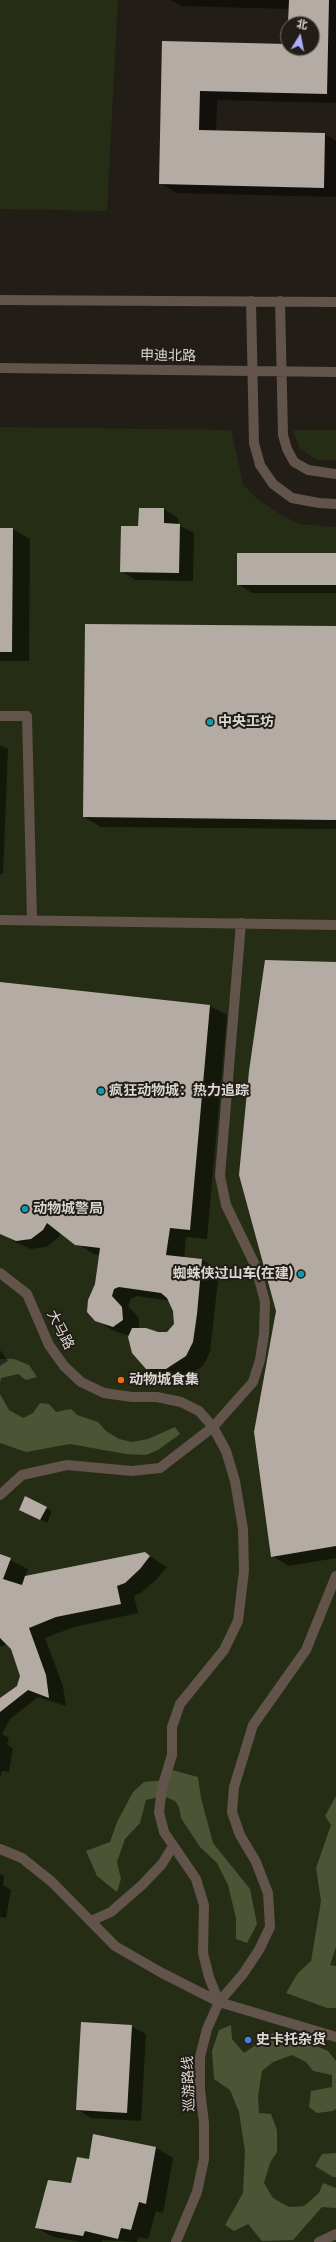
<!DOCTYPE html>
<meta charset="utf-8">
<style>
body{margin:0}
#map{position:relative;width:336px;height:2242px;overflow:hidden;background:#221d17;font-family:"Fira Sans Condensed","Noto Sans SC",sans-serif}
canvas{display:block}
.north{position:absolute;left:280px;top:16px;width:40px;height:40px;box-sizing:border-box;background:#221d17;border:1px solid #6c6762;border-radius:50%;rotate:10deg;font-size:11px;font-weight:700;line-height:16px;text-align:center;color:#dbd7d3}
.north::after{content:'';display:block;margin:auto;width:14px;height:18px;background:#aaaffb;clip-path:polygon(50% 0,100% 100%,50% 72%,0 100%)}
</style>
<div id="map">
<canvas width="336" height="2242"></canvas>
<div class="north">北</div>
</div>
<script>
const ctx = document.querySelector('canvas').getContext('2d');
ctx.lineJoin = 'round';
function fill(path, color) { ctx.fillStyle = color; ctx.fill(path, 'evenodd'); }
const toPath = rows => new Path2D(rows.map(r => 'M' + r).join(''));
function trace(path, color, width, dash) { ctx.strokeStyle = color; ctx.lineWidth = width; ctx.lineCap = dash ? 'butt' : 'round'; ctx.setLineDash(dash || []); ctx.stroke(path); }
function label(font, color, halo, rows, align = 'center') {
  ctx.font = font + ' "Fira Sans Condensed","Noto Sans SC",sans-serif'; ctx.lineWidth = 4; ctx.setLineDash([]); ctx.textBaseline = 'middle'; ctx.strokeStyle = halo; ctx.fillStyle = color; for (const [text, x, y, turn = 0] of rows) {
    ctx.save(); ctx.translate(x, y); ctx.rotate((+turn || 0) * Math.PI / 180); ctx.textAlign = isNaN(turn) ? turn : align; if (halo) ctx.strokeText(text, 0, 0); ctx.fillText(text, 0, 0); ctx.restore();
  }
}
fill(toPath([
 [0,0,118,0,107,211,0,209],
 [0,427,231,430,243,484,257,499,283,516,300,524,336,527,336,2242,0,2242],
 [293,430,336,430,336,460,317,460,300,449]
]), '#262d15');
fill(toPath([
 [0,1359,14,1359,29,1365,37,1377,26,1380,18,1374,1,1378,0,1383],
 [0,1394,9,1410,23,1418,33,1413,40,1403,49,1404,56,1412,71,1409,77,1415,98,1422,106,1431,119,1439,132,1442,148,1439,175,1427,180,1434,158,1450,146,1455,126,1454,70,1444,26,1452,0,1443],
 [168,1769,198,1777,201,1798,213,1843,250,1889,257,1924,247,1943,236,1939,236,1918,228,1885,217,1863,200,1847,181,1818,179,1807,175,1801,163,1796,146,1800,140,1823,125,1839,117,1862,121,1879,117,1892,97,1876,86,1851,110,1842,117,1822,133,1792,144,1782,166,1780],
 [336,1796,336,1947,330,1965,336,1966,336,2008,327,2008,286,1993,298,1973,311,1961,321,1901,316,1868,331,1825,325,1816],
 [231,2025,232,2039,244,2053,273,2033,302,2040,328,2051,336,2061,336,2109,333,2111,317,2113,309,2107,311,2091,332,2087,332,2075,313,2071,306,2062,292,2055,273,2062,262,2071,258,2096,259,2113,271,2114,277,2130,277,2152,270,2163,264,2183,273,2198,289,2207,304,2206,319,2193,323,2183,336,2188,336,2208,322,2207,293,2240,262,2241,248,2224,234,2231,225,2225,243,2193,245,2151,239,2112,230,2090,214,2079,212,2051,219,2030],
 [336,2153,336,2177,333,2177,315,2166,322,2154]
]), '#4b5435');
fill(toPath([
 [171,0,336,0,336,103,217,100,216,132,325,134,336,141,336,197,177,193,160,183,163,42,288,45,288,48,312,48,312,24,289,24,290,9,182,6],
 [164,509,178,518,178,525,194,533,193,581,136,580,121,571,139,527],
 [0,529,13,529,30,539,29,661,0,661],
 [336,554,336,593,252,593,238,584],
 [336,627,336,829,101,827,84,817],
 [0,745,8,749,3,874,0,874],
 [336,963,336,1558,289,1566,272,1556,277,1311],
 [0,983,210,1006,227,1015,207,1239,186,1237,184,1258,202,1260,219,1270,210,1352,203,1366,183,1379,164,1378,147,1368,130,1336,114,1331,96,1320,96,1284,100,1255,94,1254,61,1233,58,1238,46,1247,31,1249,17,1243,0,1232],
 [137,1296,170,1301,174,1311,175,1324,168,1333,158,1333,139,1329,139,1318,128,1306,131,1299],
 [0,1350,8,1361,0,1366],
 [25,1498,52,1511,47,1523,26,1513],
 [145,1553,167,1567,157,1579,142,1592,134,1596,138,1613,74,1627,45,1638,63,1686,66,1706,38,1697,10,1719,2,1734,9,1738,7,1745,13,1748,9,1772,2,1771,0,1778,0,1700,17,1687,21,1676,11,1649,7,1644,0,1647,0,1555,28,1569,25,1577],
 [0,1874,4,1876,3,1885,11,1890,6,1918,0,1917],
 [131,2026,146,2034,141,2121,91,2118,77,2109],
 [94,2135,156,2148,173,2158,163,2213,156,2211,148,2239,138,2237,137,2242,102,2240,102,2242,81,2242,53,2237,37,2228,90,2160]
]), '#0007');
fill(toPath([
 [289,0,329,0,327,94,200,91,199,130,325,133,324,188,159,184,162,41,288,44,288,48,312,48,312,24,288,24],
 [139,508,164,508,164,523,180,524,179,573,120,572,121,526,138,526],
 [0,528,13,528,12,652,0,652],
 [237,553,336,553,336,585,237,585],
 [85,624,336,626,336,820,83,817],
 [265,960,336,962,336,1546,271,1557,254,1432,276,1311,239,1175,249,1071],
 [0,982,210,1005,190,1230,170,1228,166,1255,202,1259,197,1314,193,1342,186,1356,166,1369,146,1369,132,1353,128,1337,132,1328,146,1328,158,1332,167,1332,174,1324,173,1311,167,1298,161,1293,119,1287,114,1289,112,1296,122,1307,123,1320,113,1327,95,1321,87,1312,88,1300,95,1284,100,1248,75,1245,47,1223,43,1230,31,1239,16,1241,0,1234],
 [25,1496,47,1507,40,1520,19,1510],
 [145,1552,150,1556,140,1569,125,1583,117,1586,121,1604,56,1617,29,1628,46,1675,49,1698,28,1690,0,1712,0,1698,17,1686,20,1676,11,1649,0,1638,0,1554,11,1558,3,1579,22,1585,25,1576],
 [81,2022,132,2025,127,2113,76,2110],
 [93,2134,156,2147,146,2204,139,2202,131,2230,121,2228,118,2239,85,2231,83,2236,35,2228,48,2180,71,2183,77,2157,89,2159]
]), '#b4aca4');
trace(toPath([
 [0,300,336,302],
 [251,301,254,443,260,465,273,484,292,498,319,503,336,504],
 [280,301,283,435,287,449,294,462,308,470,336,474],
 [0,368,336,372],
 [0,716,27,716,32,920],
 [0,920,336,925],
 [0,1273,27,1294,49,1345,64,1366,81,1382,104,1393,132,1397,157,1397,181,1402,199,1411,213,1427,226,1451,235,1481,243,1529,244,1571,238,1621,224,1650,180,1704,172,1727,172,1755,162,1788,159,1812,164,1832,196,1879,204,1905,203,1953,209,1977,219,2002],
 [0,1495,22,1475,67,1465,132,1471,160,1468,213,1427,253,1382,260,1360,264,1334,265,1302,256,1267,226,1205,220,1176,241,923],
 [0,1849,22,1858,52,1882,115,1946,162,1973,219,2002,336,2037],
 [91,1921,111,1912,142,1885,162,1864,173,1846],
 [176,2242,197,2192,204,2159,204,2123,200,2090,200,2057,207,2029,219,2002,243,1974,259,1950,270,1927,268,1893,256,1862,240,1835,232,1812,234,1787,253,1725,306,1650,336,1576],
 [319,2242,336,2234]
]), '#62534b', 10);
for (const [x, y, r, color] of [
 [210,722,4,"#0f9aa8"],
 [101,1091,4,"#0f9aa8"],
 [25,1209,4,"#0f9aa8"],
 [301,1274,4,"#0f9aa8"],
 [121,1380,4,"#e8710a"],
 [248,2040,4,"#3f7fe0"]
]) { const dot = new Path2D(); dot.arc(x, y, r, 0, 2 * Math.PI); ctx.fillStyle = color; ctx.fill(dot); trace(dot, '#221d17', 1.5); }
label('14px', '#dbd7d3', '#221d17', [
 ["申迪北路",168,356,1],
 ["大马路",60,1330,63],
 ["巡游路线",189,2084,-92]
]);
label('bold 14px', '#dbd7d3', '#221d17', [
 ["中央工坊",218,722],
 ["疯狂动物城：热力追踪",109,1091],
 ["动物城警局",33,1209],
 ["蜘蛛侠过山车(在建)",293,1274,"right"],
 ["动物城食集",129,1380],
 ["史卡托杂货",256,2040]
], 'left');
</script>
